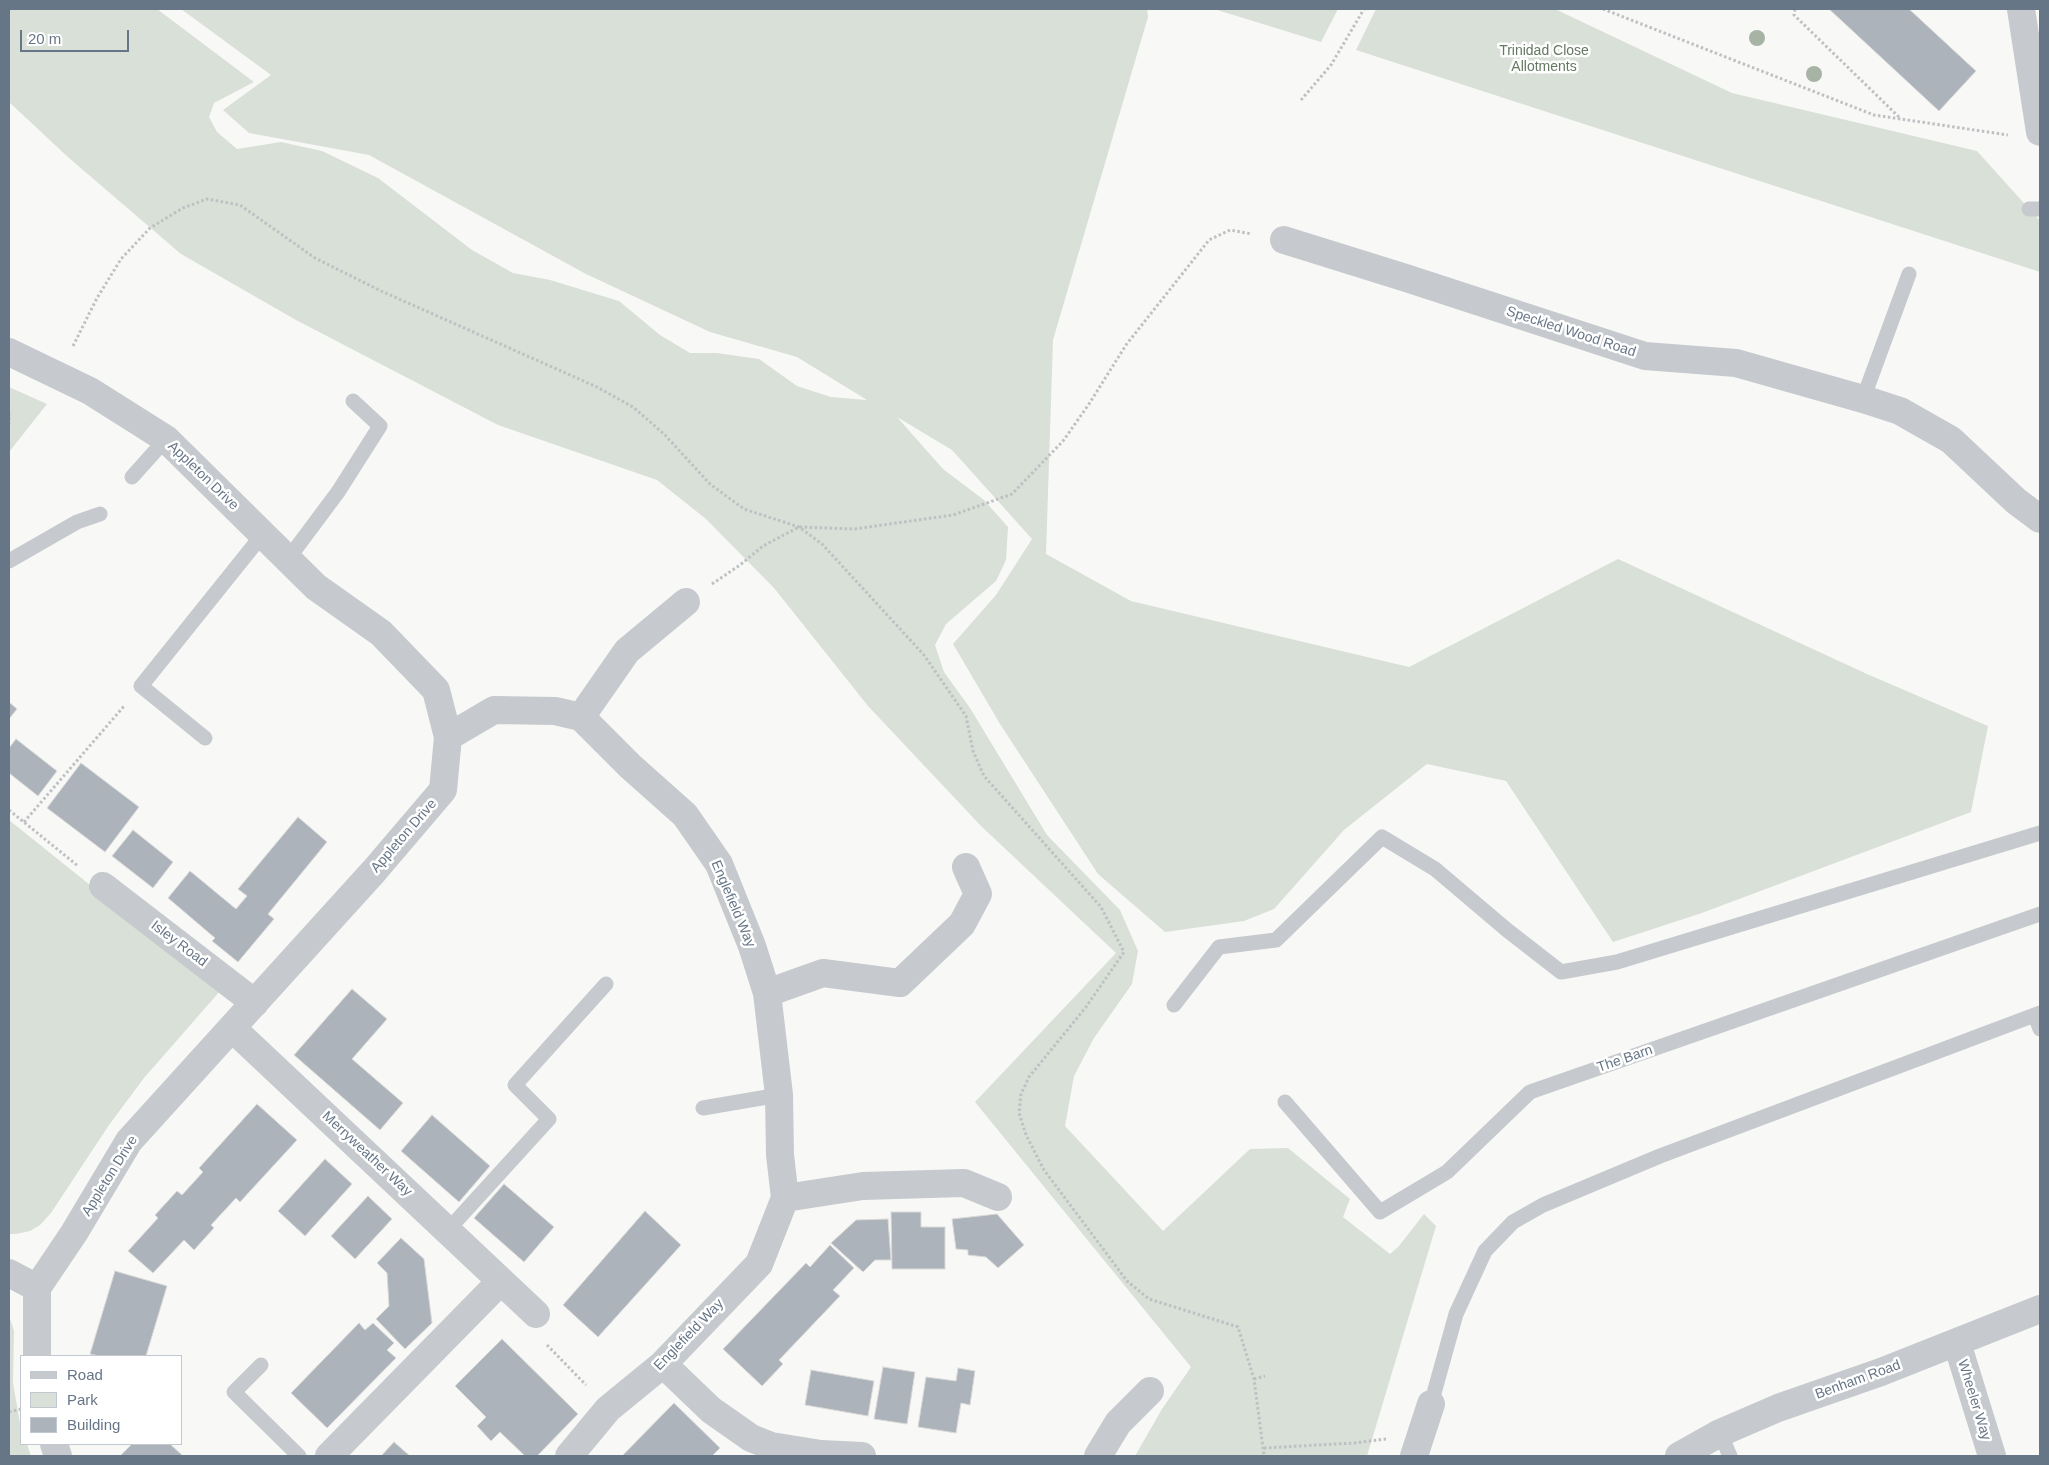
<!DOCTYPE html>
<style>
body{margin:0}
#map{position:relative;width:2049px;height:1465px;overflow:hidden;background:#f8f9f6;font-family:Arial,sans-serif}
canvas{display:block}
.frame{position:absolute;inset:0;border:10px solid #677687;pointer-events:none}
.legend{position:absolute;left:20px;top:1355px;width:162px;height:90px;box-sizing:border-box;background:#fff;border:1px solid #c2c8cf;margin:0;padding:6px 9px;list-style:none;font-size:15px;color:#677687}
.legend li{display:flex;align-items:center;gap:10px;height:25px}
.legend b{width:25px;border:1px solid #c2c8cf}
.scale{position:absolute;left:20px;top:30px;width:109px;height:22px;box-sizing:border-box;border:2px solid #677687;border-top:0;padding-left:6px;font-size:15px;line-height:18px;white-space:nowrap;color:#677687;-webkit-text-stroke:4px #fff;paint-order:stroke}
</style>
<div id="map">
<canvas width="2049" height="1465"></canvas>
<div class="frame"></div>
<ul class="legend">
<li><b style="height:6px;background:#c6c9cd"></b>Road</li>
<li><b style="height:14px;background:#d9e0d7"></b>Park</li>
<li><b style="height:14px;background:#acb3ba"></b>Building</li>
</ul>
<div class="scale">20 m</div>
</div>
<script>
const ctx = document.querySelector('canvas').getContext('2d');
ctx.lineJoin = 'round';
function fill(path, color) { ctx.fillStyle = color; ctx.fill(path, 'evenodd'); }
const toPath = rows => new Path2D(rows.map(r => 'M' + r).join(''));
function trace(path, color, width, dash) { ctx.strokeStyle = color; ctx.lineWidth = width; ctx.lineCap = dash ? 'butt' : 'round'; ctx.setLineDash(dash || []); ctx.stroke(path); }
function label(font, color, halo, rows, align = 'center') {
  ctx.font = font + ' Arial,sans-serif'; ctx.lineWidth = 5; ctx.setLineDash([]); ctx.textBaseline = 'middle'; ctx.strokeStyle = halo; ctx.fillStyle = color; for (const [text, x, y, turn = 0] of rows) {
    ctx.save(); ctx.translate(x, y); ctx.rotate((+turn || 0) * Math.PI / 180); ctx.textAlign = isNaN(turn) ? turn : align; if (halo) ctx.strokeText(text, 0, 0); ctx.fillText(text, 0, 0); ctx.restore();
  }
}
fill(toPath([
 [9,9,157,9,254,82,214,103,209,117,217,132,237,149,281,142,322,151,378,178,472,250,513,273,550,280,619,301,660,335,690,353,717,353,759,359,797,386,831,397,867,400,797,357,710,332,586,274,369,155,249,133,223,110,271,75,181,9,1147,9,1148,17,1053,340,1046,554,1131,601,1409,667,1618,559,1867,674,1988,726,1971,812,1699,914,1613,942,1506,781,1427,764,1344,830,1274,909,1244,921,1165,932,1098,874,1000,724,953,644,996,595,1032,539,952,450,897,417,943,469,984,500,1008,527,1006,560,996,581,946,624,935,645,944,672,970,708,1047,835,1120,910,1138,951,1132,984,1094,1038,1074,1076,1065,1126,1163,1231,1250,1149,1288,1148,1350,1199,1343,1217,1390,1254,1399,1246,1424,1214,1436,1226,1367,1456,1135,1456,1162,1409,1191,1367,975,1102,1116,953,981,826,868,706,774,588,706,519,657,480,498,425,296,320,181,254,69,158,9,102],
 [1214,9,1338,9,1321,42],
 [1376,9,1555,9,1732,93,1977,151,2040,221,2040,272,1356,50],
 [9,387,47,404,9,452],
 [9,820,221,990,144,1078,109,1125,51,1213,40,1225,30,1231,16,1234,9,1234],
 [9,1315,14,1331,13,1383,21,1429,21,1444,27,1444,31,1456,9,1456]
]), '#d9e0d7');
const building = toPath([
 [1829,9,1909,9,1976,71,1939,111,1829,9],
 [9,702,17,709,9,719,9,702],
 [16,739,57,771,38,796,9,773,9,748,16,739],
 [81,763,139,807,105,852,47,808,81,763],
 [298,817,327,842,268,914,274,919,238,962,212,941,215,938,168,898,190,871,236,909,247,896,238,889,298,817],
 [133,830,173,862,153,888,112,856,133,830],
 [352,989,387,1019,352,1059,403,1103,380,1130,294,1055,352,989],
 [257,1104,297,1140,240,1202,236,1198,211,1225,214,1228,194,1250,184,1240,153,1273,128,1251,158,1218,155,1215,177,1191,182,1195,203,1172,199,1168,257,1104],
 [432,1115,490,1166,459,1202,401,1151,432,1115],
 [325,1159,352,1184,305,1236,278,1211,325,1159],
 [504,1184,554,1227,524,1262,474,1218,504,1184],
 [368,1196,392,1219,355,1259,331,1236,368,1196],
 [645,1211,681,1245,598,1337,563,1305,645,1211],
 [891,1212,921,1212,921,1227,945,1227,945,1269,892,1269,891,1212],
 [997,1214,1024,1245,998,1268,986,1257,968,1255,968,1250,956,1249,952,1219,997,1214],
 [888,1219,891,1260,875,1260,863,1272,831,1243,856,1220,888,1219],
 [401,1238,424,1259,432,1323,405,1349,376,1319,389,1306,387,1273,377,1263,401,1238],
 [830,1245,854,1268,833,1290,840,1296,779,1360,783,1364,762,1386,723,1349,806,1263,810,1267,830,1245],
 [115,1271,167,1286,146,1356,99,1356,90,1354,115,1271],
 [359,1323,365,1330,373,1323,394,1343,387,1350,396,1358,327,1428,291,1393,359,1323],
 [502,1339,578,1414,537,1456,525,1456,500,1432,491,1441,477,1426,486,1417,455,1386,502,1339],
 [883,1367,915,1372,907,1424,874,1419,883,1367],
 [958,1368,975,1371,970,1405,961,1403,956,1433,918,1427,926,1377,956,1381,958,1368],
 [811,1370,874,1381,868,1416,805,1405,811,1370],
 [674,1403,720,1448,712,1456,622,1456,674,1403],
 [394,1442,410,1456,381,1456,394,1442],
 [132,1444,170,1444,183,1456,120,1456,132,1444]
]);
fill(building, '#acb3ba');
trace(building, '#dadad8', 1);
trace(toPath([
 [1603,9,1874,115,2008,135],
 [1795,9,1794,15,1900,118],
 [1301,100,1331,65,1364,9],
 [73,346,97,298,121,259,150,228,183,208,207,199,240,205,315,258,381,291,597,387,633,407,664,434,710,484,744,509,799,527,822,544,924,655,966,716,973,751,984,776,1101,907,1124,952,1086,1007,1029,1077,1021,1094,1019,1113,1026,1135,1044,1170,1127,1281,1149,1299,1238,1327,1254,1379,1264,1456],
 [9,413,9,424],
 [712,584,740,565,763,546,799,527,854,529,953,515,1012,494,1063,441,1089,404,1126,345,1209,240,1230,230,1252,234],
 [9,810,78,866],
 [24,822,125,705],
 [547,1345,586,1385],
 [1254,1379,1265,1376],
 [9,1412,21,1409],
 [1264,1448,1354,1443,1386,1439]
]), '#bec0c3', 3, [2.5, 2.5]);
trace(toPath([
 [2029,209,2040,209],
 [1863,399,1909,274],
 [132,477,166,439],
 [288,559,338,492,380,426,353,401],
 [9,561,77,522,100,514],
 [205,738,141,686,263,534],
 [1174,1005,1219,947,1276,940,1382,837,1435,869,1507,930,1561,972,1617,962,2040,833],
 [2035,1015,2040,1029],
 [1285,1102,1380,1212,1447,1172,1530,1092,2040,914],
 [703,1108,779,1095],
 [448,1230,549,1119,515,1085,606,984],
 [261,1365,234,1392,299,1456],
 [1431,1404,1456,1314,1485,1251,1513,1222,1543,1205,1660,1156,2040,1013],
 [1720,1433,1730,1456]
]), '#c6c9cd', 15);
trace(toPath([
 [1284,240,1406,278,1645,356,1736,363,1863,399,1900,411,1951,440,2016,501,2040,519],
 [9,352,90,391,166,439,316,587,381,633,436,690,448,737,443,790,374,871,129,1141,74,1233,37,1288,37,1356],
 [581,717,627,651,686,602],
 [448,737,494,710,555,711,581,717,630,766,685,815,719,864,752,946,767,993,779,1095,780,1155,785,1198,759,1264,663,1364,608,1409,569,1456],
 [103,886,255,1003],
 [767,993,823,973,900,983,962,924,978,894,966,867],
 [232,1028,536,1314],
 [785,1198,863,1186,964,1183,998,1197],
 [9,1273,37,1288],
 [1957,1343,1992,1456],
 [663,1364,711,1410,751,1438,771,1446,821,1454,862,1456],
 [54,1444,58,1456],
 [329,1456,501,1281],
 [1098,1456,1118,1423,1150,1391],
 [1414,1456,1431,1404],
 [1679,1456,1720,1433,1778,1408,1881,1372,2040,1309]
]), '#c6c9cd', 28);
trace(toPath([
 [2021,9,2040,132]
]), '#c6c9cd', 28);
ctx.fillStyle = '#a7b3a5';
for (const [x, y] of [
 [1757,38],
 [1814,74]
]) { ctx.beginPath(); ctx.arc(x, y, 8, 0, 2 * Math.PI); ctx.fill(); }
label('14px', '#657962', '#fff', [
 ["Trinidad Close",1544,51],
 ["Allotments",1544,67]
]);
label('14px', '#677687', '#fff', [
 ["Speckled Wood Road",1571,332,18],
 ["Appleton Drive",203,476,44],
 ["Appleton Drive",404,836,-49],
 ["Englefield Way",733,904,67],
 ["Isley Road",179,944,37],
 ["The Barn",1625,1059,-19],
 ["Merryweather Way",367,1154,43],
 ["Appleton Drive",110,1176,-58],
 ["Englefield Way",689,1335,-46],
 ["Benham Road",1858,1380,-20],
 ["Wheeler Way",1974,1400,73]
]);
</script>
